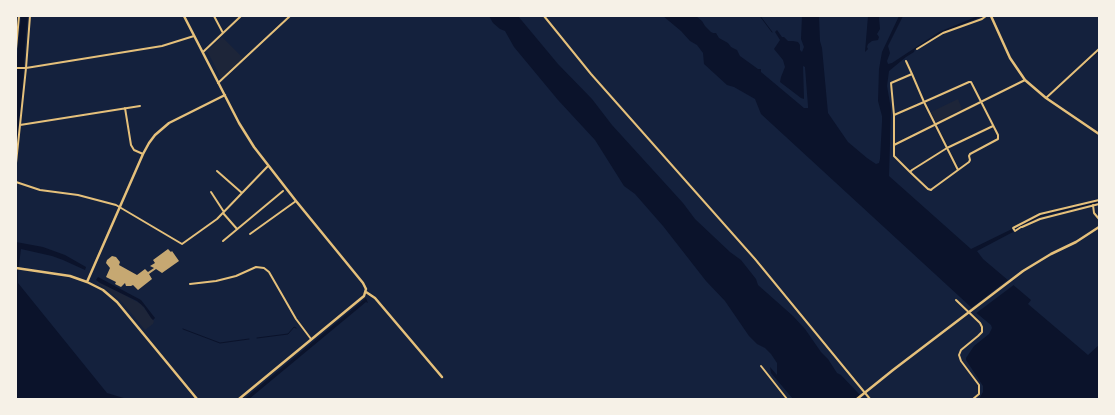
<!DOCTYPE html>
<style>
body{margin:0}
#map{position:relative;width:1115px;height:415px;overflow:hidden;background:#14213d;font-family:Roboto,sans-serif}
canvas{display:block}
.frame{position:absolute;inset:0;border:17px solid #f6f1e7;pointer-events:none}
</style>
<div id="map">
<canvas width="1115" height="415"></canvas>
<div class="frame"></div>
</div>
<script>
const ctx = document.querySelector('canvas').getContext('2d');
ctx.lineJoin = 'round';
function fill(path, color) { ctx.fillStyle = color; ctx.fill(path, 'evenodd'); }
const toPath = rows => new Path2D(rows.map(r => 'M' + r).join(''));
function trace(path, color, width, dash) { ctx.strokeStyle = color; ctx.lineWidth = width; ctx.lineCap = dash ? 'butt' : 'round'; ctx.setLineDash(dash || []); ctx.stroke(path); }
fill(toPath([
 [222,37,243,58,221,78,207,51],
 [958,99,962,109,936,122,931,112],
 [97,280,141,304,154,321,153,324,145,330,122,302,109,291,97,283]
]), '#1d2539');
fill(toPath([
 [21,16,28,16,26,34,22,94,16,149,16,67],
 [489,16,518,16,558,64,592,99,612,125,683,203,695,219,730,252,741,260,756,279,758,285,793,316,805,329,821,352,828,359,837,373,841,375,860,395,856,399,793,399,771,373,770,367,777,375,777,363,771,354,765,348,757,344,749,336,725,301,706,281,663,226,635,194,624,186,595,140,558,100,514,47,505,31,500,29,493,23],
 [663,16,696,16,702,21,705,26,711,32,713,33,716,33,719,38,728,43,731,47,737,50,740,56,758,69,761,69,761,72,804,108,808,108,808,106,805,67,803,66,804,99,801,98,780,82,781,77,785,67,783,60,774,49,780,40,775,32,777,30,782,37,784,37,788,41,793,41,798,42,800,45,800,50,802,52,804,47,801,39,802,16,819,16,820,41,822,48,828,113,848,142,867,158,876,164,879,163,880,159,882,122,882,116,878,101,879,69,882,52,899,16,903,16,888,46,890,53,887,61,888,64,892,63,939,32,978,16,983,16,938,34,915,49,914,52,906,57,889,71,887,86,891,109,889,176,971,249,1012,229,1013,232,977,251,983,259,1009,281,973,309,761,114,755,99,734,87,727,85,704,64,703,53,697,45,690,41,681,31],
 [868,16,879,17,880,29,877,34,879,37,878,40,872,41,868,44,867,47,868,49,865,52],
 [16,242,43,247,65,255,86,267,85,270,63,260,52,256,21,249,18,272,18,283,107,393,127,399,16,399],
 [98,277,141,300,155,318,153,320,151,318,144,307,137,301,100,283,96,280],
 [1011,283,1031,300,1028,304,1088,355,1099,345,1099,399,979,399,983,392,983,386,966,360,966,358,974,346,989,334,992,328,991,325,974,311],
 [366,298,368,303,366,302,249,399,244,399]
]), '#0b132b');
fill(toPath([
 [1010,278,1015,284,975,314,970,309]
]), '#14213d');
trace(toPath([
 [760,16,772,32],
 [1082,66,1099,51],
 [1014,229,1040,216,1099,202],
 [183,329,220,343,249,339],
 [257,338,288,334,294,327,296,328]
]), '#0b132b', 1);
fill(toPath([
 [168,249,171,252,172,251,179,261,162,273,156,269,149,274,152,279,138,290,133,285,131,286,126,286,125,283,121,287,115,284,116,282,106,277,110,268,106,263,107,260,112,256,116,257,120,262,119,265,137,275,145,269,148,272,154,268,150,266,155,263,153,260]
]), '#c6a872');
trace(toPath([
 [214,16,223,33],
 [544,16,591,74,755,259,870,399],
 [16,49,19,16],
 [917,49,943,33,982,19,986,16],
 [203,52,241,16],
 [906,61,912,74],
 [16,68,26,68,162,46,194,36],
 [218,83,290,16],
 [1046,98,1099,49],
 [125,108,131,145,134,150,143,154],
 [894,115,924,102,969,82,971,82,998,135,998,139,970,154,969,156,970,160,969,162,932,189,931,190,928,189,910,172,894,156,894,115,891,83,912,74,924,102,958,170],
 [20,125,140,106],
 [894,145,1025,80],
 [16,163,26,68,30,16],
 [217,171,242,193],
 [910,172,912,170,947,148,993,126],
 [16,182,40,190,78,195,116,205,182,244,217,219,268,166],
 [211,192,224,212],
 [1093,205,1094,213,1099,219],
 [223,213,237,229],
 [1021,227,1015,231,1013,228,1040,214,1099,200],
 [1022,227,1040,219,1099,204],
 [250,234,296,201],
 [223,241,283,191],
 [190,284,216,281,236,276,256,267,264,268,269,272,296,319,311,339],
 [956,300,980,323,982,327,982,332,978,336,961,350,959,355,961,361,979,385,979,394,973,399],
 [761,366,787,399]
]), '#e5c07b', 2);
trace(toPath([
 [184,16,239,123,254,147,296,201,363,283,366,289,364,296,239,399],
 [991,16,1010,58,1025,80,1046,98,1099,134],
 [16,268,70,276,87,282,103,290,117,302,197,399],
 [87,282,143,154,149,143,155,135,169,123,225,95],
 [366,292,375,298,442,377],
 [857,399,893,370,1023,271,1051,254,1076,242,1099,227]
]), '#e5c07b', 2.5);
</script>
